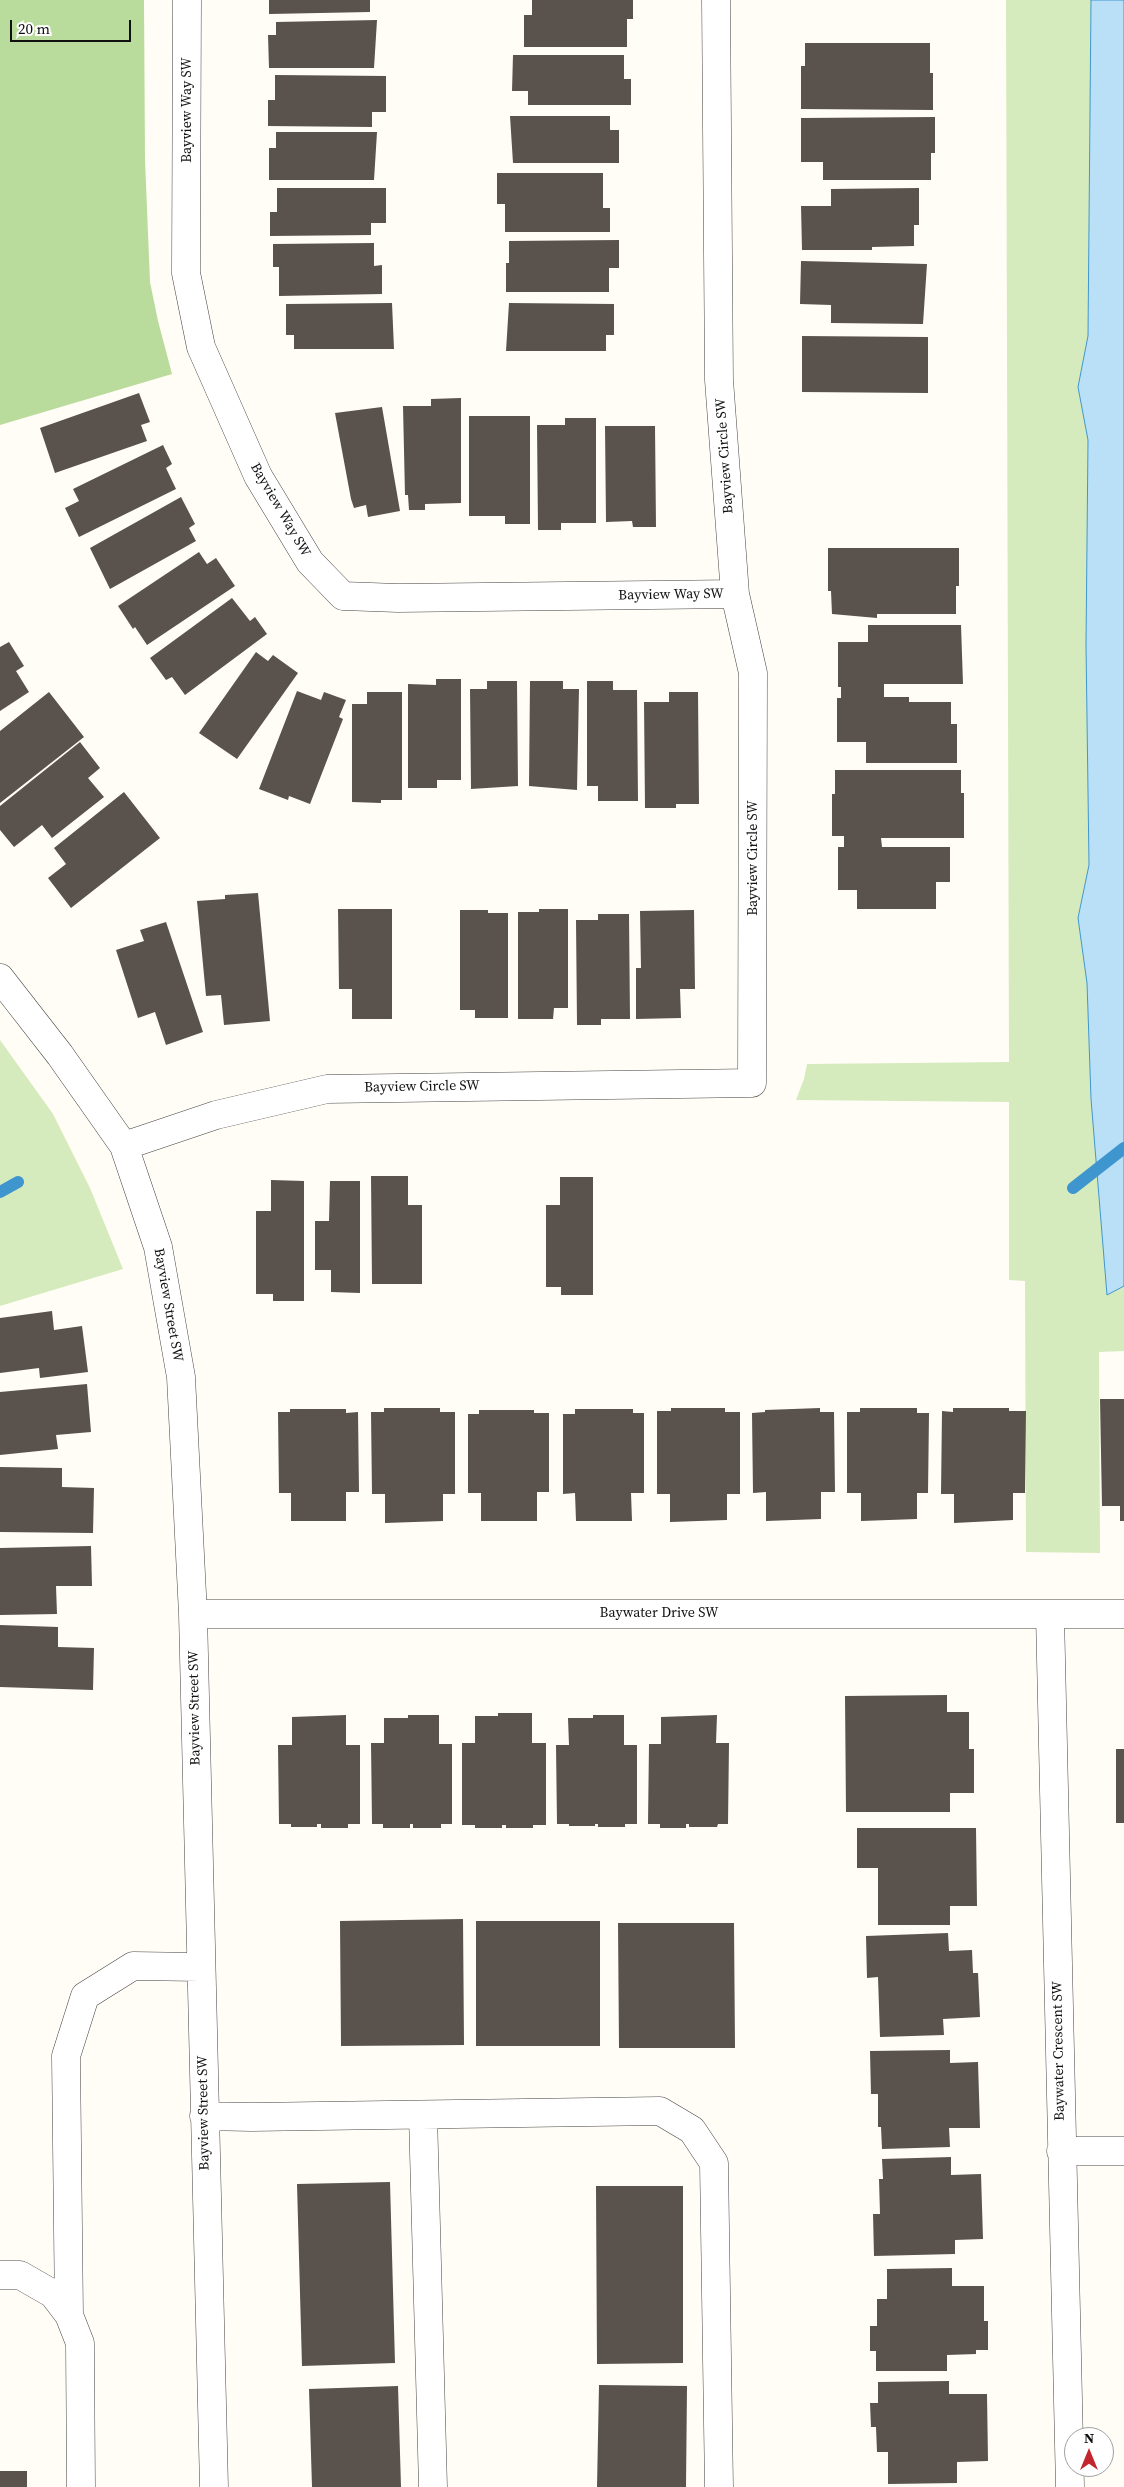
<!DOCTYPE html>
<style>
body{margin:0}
#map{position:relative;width:1124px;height:2487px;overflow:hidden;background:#fffdf5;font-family:"Source Serif 4",serif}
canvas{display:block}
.north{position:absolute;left:1064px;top:2427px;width:50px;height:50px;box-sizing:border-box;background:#fff;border:1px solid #a0a0a0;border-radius:50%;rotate:0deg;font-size:14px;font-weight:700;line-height:20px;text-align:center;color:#111}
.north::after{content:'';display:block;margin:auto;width:18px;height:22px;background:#c4262e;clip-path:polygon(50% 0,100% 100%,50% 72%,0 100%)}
.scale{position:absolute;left:10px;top:20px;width:121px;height:22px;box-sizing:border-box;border:2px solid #111;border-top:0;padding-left:6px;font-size:15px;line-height:18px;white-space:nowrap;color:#111;-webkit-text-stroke:4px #fff;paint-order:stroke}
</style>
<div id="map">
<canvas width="1124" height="2487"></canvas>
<div class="north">N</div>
<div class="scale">20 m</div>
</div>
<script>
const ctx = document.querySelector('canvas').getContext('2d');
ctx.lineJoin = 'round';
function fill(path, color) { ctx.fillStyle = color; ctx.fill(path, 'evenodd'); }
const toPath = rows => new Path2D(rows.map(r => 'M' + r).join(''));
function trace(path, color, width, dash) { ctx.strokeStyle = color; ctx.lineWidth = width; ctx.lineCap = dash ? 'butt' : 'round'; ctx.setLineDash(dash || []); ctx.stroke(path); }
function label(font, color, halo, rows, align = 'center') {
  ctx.font = font + ' "Source Serif 4",serif'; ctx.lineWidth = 5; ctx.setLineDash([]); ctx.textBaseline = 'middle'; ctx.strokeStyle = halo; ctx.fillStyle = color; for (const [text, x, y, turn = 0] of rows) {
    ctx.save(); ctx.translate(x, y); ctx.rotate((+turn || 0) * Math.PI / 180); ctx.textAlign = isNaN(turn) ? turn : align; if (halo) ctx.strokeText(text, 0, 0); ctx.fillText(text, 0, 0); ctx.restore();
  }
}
fill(toPath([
 [1006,0,1091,0,1088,336,1078,387,1088,440,1086,645,1089,865,1078,918,1087,983,1091,1099,1107,1295,1124,1286,1124,1351,1099,1352,1100,1553,1026,1552,1025,1281,1009,1280,1009,1102,796,1100,804,1079,807,1064,1009,1062],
 [0,1040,53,1114,90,1188,123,1269,0,1306]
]), '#d5ebbd');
fill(toPath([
 [0,0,144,0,145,160,150,282,158,321,172,374,0,425]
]), '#b9dc9c');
const water = toPath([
 [1091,0,1124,0,1124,1286,1107,1295,1091,1099,1087,983,1078,918,1089,865,1086,645,1088,440,1078,387,1088,336,1091,0]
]);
fill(water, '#b9e0f7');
trace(water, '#3f96cf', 1);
trace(toPath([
 [1073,1188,1124,1148],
 [0,1192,18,1182]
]), '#3f96cf', 12);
fill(toPath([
 [269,0,370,0,370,12,269,14],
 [532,0,633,0,633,19,627,19,627,47,524,47,524,15,532,15],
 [377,20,374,68,269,68,268,35,276,35,276,22],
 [805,43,930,43,930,73,933,73,933,110,801,109,801,66,805,66],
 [513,55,624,55,624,79,631,79,631,105,528,105,528,91,512,91],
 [275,75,386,76,386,112,372,112,372,127,268,126,268,100,275,100],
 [510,116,610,116,610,130,619,130,619,163,513,163],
 [935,117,935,153,931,153,931,180,823,180,823,162,801,162,801,118],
 [276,132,377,132,374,180,269,180,269,148,276,148],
 [497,173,603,173,603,208,610,208,610,232,505,232,505,204,497,204],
 [277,188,386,188,386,223,371,223,371,235,270,236,270,212,277,212],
 [919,188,919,225,914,225,914,246,872,247,872,250,802,250,801,206,831,206,831,189],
 [619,240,619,268,609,268,609,292,506,292,506,263,509,263,509,241],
 [374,243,374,266,382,265,382,294,279,296,279,267,273,267,273,244],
 [801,261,927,264,923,324,831,323,831,305,800,304],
 [392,303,394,349,294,349,294,335,286,335,286,304],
 [509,303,614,304,614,335,606,335,606,351,506,351],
 [802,336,928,337,928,393,802,392],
 [139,393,150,422,141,425,147,441,55,473,40,428],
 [461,398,461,503,425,504,425,510,409,510,408,495,405,495,403,406,431,406,431,399],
 [382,407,400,511,368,517,366,505,354,508,351,499,335,413],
 [469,416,530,416,530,524,505,524,505,516,469,516],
 [565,418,596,418,596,523,561,523,561,530,538,530,537,425,565,425],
 [605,426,655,426,656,527,633,527,632,521,606,522],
 [163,445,172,464,166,468,176,489,79,537,65,508,79,501,73,489],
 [181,497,195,524,189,528,196,541,110,589,90,548],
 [828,548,959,548,959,586,956,586,956,614,877,614,877,618,832,614,831,591,828,591],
 [199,552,207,564,216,558,235,586,147,645,135,627,133,629,118,606],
 [232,598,250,621,255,617,267,634,185,695,172,677,166,680,150,658],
 [868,625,961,625,963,684,884,684,884,697,909,697,909,702,951,702,951,724,957,724,957,763,866,763,866,742,837,742,837,698,841,698,841,687,838,687,838,642,868,642],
 [9,642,24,666,16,671,29,692,0,711,0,647],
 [256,652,268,661,273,655,298,673,237,759,199,733],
 [436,679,461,679,461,780,437,780,437,788,408,788,408,684,436,685],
 [487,681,517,681,518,786,471,789,470,689,487,689],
 [530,681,563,681,563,689,579,689,577,790,529,786],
 [587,681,613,681,613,690,637,690,638,801,598,801,598,786,587,786],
 [297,691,321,700,324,692,346,700,339,717,343,719,310,804,289,796,288,800,259,789],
 [49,692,84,737,0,803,0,731],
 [367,692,402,692,402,800,381,800,381,803,352,802,352,704,367,704],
 [669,692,698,692,699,804,676,804,676,808,645,808,644,702,669,702],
 [80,742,100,768,88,778,104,797,52,838,42,825,14,847,0,830,0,806],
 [835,770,961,770,961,793,964,793,964,838,881,838,882,847,950,847,950,882,936,882,936,909,857,909,857,890,838,890,838,847,844,847,844,836,832,836,832,794,835,794],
 [124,792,160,838,71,908,48,878,66,864,54,848],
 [258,893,270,1021,224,1025,221,995,206,996,197,901,225,899,225,895],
 [338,909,392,909,392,1019,352,1019,352,989,339,989],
 [539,909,568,909,568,1008,554,1008,553,1019,518,1019,518,912,539,912],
 [460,910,488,910,488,913,508,913,508,1018,475,1018,475,1010,460,1010],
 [694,910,695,989,680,989,681,1018,636,1019,636,968,641,968,640,911],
 [598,914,629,914,630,1019,601,1019,601,1025,577,1025,576,920,598,920],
 [166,922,203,1032,166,1045,155,1012,138,1018,116,950,144,941,140,930],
 [371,1176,408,1176,408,1205,422,1205,422,1284,372,1284],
 [560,1177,593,1177,593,1295,561,1295,561,1287,546,1287,546,1205,560,1205],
 [271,1180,304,1181,304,1301,273,1301,273,1294,256,1294,256,1211,271,1211],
 [330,1181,360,1181,360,1293,331,1292,331,1270,315,1270,315,1221,329,1221],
 [52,1311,54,1330,82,1326,88,1372,40,1378,39,1368,0,1373,0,1318],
 [87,1384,91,1432,56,1435,58,1449,0,1455,0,1392],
 [1100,1399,1124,1399,1124,1521,1120,1521,1120,1506,1102,1506],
 [384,1408,440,1408,440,1412,455,1412,455,1494,443,1494,443,1521,385,1523,385,1494,372,1494,371,1412,384,1412],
 [671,1408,725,1408,725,1412,740,1412,740,1494,727,1494,727,1520,670,1522,670,1494,657,1494,657,1411,671,1411],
 [820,1408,820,1412,834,1412,835,1492,821,1492,821,1519,766,1521,766,1492,753,1493,752,1413,765,1412,765,1410],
 [860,1408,917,1408,917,1413,929,1413,928,1493,917,1493,917,1519,861,1521,861,1493,847,1493,847,1412,860,1412],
 [953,1408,1009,1408,1009,1411,1026,1411,1025,1493,1013,1493,1013,1520,954,1523,954,1494,941,1494,942,1411,953,1412],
 [290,1409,346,1409,346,1413,358,1412,359,1492,346,1492,346,1521,291,1521,291,1493,279,1493,278,1412,290,1412],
 [575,1409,633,1409,633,1413,644,1413,644,1493,631,1493,632,1521,576,1521,575,1493,563,1494,563,1414,575,1414],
 [479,1410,534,1410,534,1413,549,1413,549,1492,537,1492,537,1521,481,1521,481,1493,468,1493,468,1414,479,1414],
 [0,1467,62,1468,62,1487,94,1488,93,1533,0,1532],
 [91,1546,92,1586,56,1586,57,1614,0,1615,0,1548],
 [0,1625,58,1627,58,1647,94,1648,93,1690,0,1687],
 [947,1695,947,1712,969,1712,969,1749,974,1749,974,1793,950,1793,950,1812,846,1812,845,1696],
 [498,1713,532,1713,532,1743,546,1743,546,1825,533,1825,533,1828,506,1828,506,1825,502,1825,502,1828,475,1828,475,1825,462,1825,462,1743,475,1743,475,1716,498,1716],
 [346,1715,346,1745,360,1745,360,1824,348,1824,348,1828,321,1828,321,1824,317,1824,317,1827,291,1827,291,1824,279,1824,278,1745,292,1745,292,1717],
 [408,1715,439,1715,439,1744,452,1744,452,1824,441,1824,441,1828,413,1828,413,1824,410,1824,410,1828,383,1828,383,1824,372,1824,371,1743,384,1743,384,1718,408,1718],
 [593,1715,624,1715,624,1745,637,1745,637,1824,625,1824,625,1827,598,1827,598,1824,595,1824,595,1826,569,1826,569,1824,557,1824,556,1745,569,1745,568,1718,593,1718],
 [717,1715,716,1743,729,1743,728,1824,718,1824,717,1827,689,1827,689,1824,686,1824,686,1828,660,1828,660,1824,648,1824,649,1744,661,1744,661,1717],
 [1116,1749,1124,1749,1124,1823,1116,1823],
 [857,1828,976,1828,977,1906,950,1906,950,1925,878,1925,878,1868,857,1868],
 [463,1919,464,2045,341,2046,340,1921],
 [476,1921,600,1921,600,2046,476,2046],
 [618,1923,734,1923,735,2048,619,2048],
 [948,1933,949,1951,972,1950,973,1973,978,1973,980,2017,943,2019,944,2035,880,2037,878,1977,867,1978,866,1936],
 [950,2050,950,2063,978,2062,980,2128,949,2128,950,2147,882,2149,881,2127,878,2127,878,2094,871,2094,870,2051],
 [951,2157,951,2175,981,2174,983,2239,955,2240,955,2254,874,2256,873,2214,880,2214,879,2179,883,2179,882,2159],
 [390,2182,395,2363,302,2366,297,2184],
 [596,2186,683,2186,683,2363,597,2364],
 [952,2268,952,2286,984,2286,984,2321,988,2321,988,2350,976,2350,976,2354,947,2355,947,2371,876,2371,876,2351,870,2351,870,2326,877,2326,877,2299,887,2299,887,2269],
 [949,2381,949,2394,987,2394,988,2461,957,2462,957,2483,888,2484,888,2452,877,2452,876,2427,871,2427,870,2403,878,2403,878,2382],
 [599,2385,687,2386,686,2487,597,2487],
 [398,2386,401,2487,312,2487,309,2389],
 [0,2471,27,2471,27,2487,0,2487]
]), '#5a524d');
const minor = toPath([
 [187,0,186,273,201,347,258,476,310,562,343,596,398,598,735,594],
 [0,978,60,1055,124,1146,158,1247,181,1377,193,1614,214,2487],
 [124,1146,216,1115,327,1089,752,1083,753,673,735,594,719,380,716,0],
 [193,1614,1124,1614],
 [1050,1615,1070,2487],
 [423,2115,433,2487],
 [204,2116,251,2117,660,2111,692,2130,714,2163,719,2487],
 [1061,2151,1124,2151],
 [0,2275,20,2275,53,2294,69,2315,80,2343,81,2487],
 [69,2315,66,2056,85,1996,133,1966,200,1967]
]);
trace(minor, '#444', 29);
trace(minor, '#fff', 28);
label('14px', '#111', '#fff', [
 ["Bayview Way SW",187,110,-90],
 ["Bayview Circle SW",725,456,-94],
 ["Bayview Way SW",280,510,60],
 ["Bayview Way SW",671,595,-1],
 ["Bayview Circle SW",753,858,-90],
 ["Bayview Circle SW",422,1087,-1],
 ["Bayview Street SW",168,1305,80],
 ["Baywater Drive SW",659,1613],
 ["Bayview Street SW",195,1708,-91],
 ["Baywater Crescent SW",1059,2051,-91],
 ["Bayview Street SW",204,2113,-91]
]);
</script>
